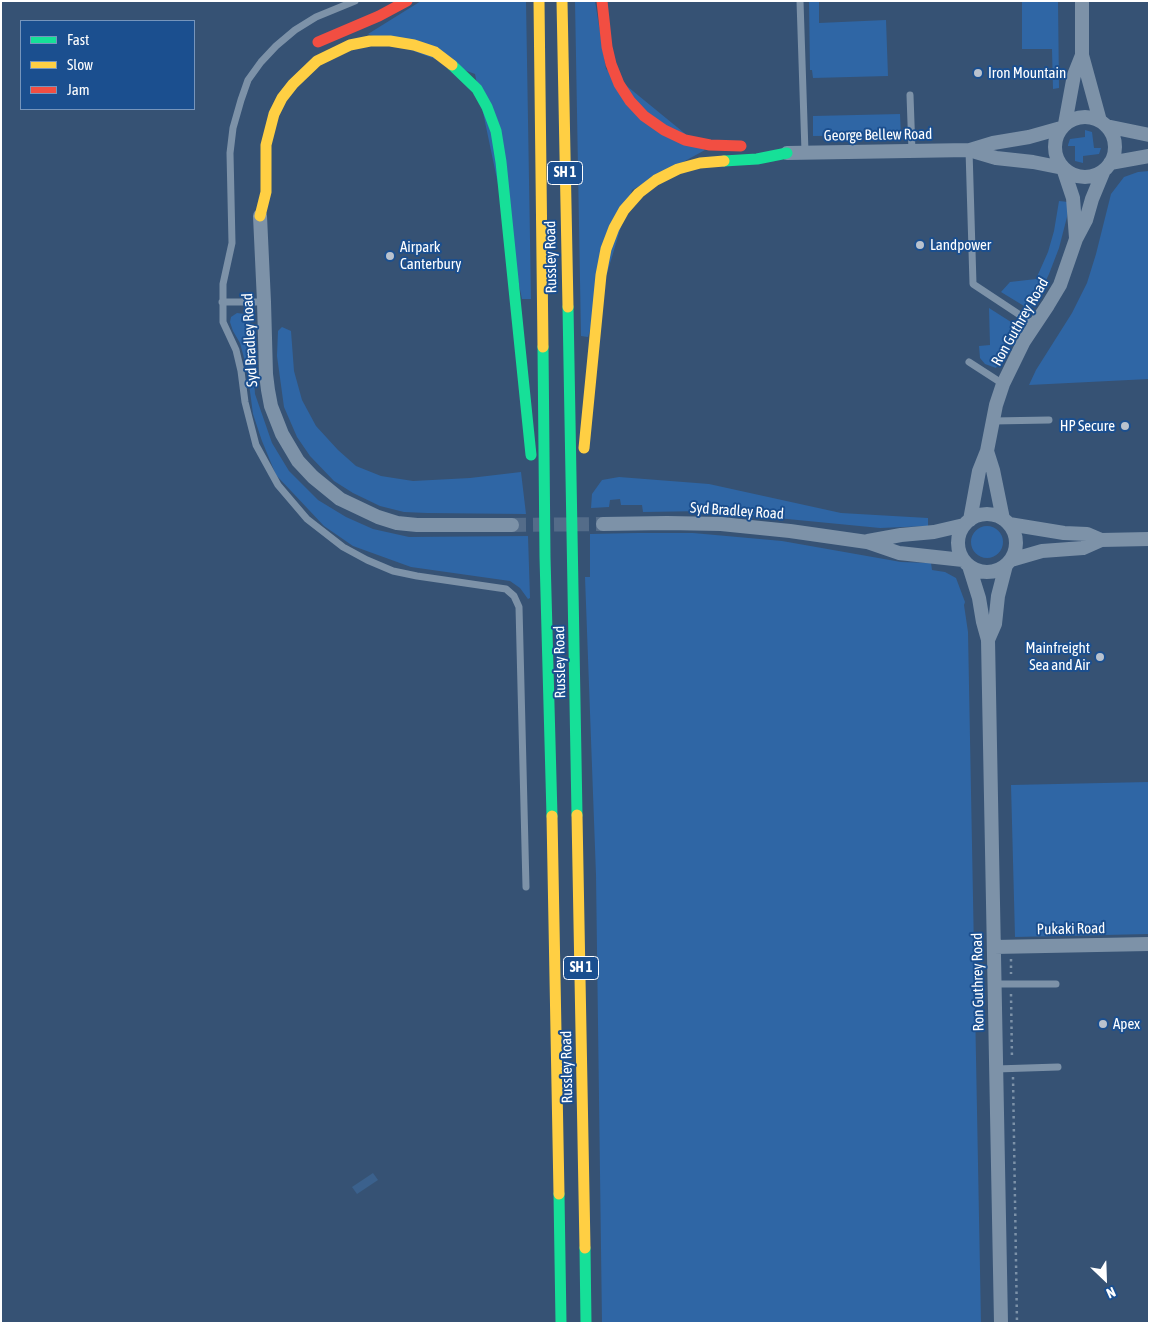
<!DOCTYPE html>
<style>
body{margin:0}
#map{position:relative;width:1150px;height:1324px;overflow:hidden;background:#365274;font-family:"Asap Condensed",sans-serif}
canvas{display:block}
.frame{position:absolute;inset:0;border:2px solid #fff;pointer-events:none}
.legend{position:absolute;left:20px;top:20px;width:175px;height:90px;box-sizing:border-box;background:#1b4f8f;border:1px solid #7695bc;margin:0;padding:6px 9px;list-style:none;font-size:15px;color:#fff}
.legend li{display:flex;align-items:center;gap:10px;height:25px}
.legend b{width:25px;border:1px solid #7695bc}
.north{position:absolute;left:1080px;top:1254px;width:50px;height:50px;-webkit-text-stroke:4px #1b4f8f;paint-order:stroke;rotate:156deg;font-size:14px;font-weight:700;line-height:20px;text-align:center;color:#fff}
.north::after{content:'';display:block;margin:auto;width:18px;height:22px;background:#fff;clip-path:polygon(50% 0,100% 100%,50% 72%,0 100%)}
</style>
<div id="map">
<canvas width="1150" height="1324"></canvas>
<div class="frame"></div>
<ul class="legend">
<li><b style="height:6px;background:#16e098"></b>Fast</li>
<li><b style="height:6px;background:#ffcf43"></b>Slow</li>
<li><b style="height:6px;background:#f24e42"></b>Jam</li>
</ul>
<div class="north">N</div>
</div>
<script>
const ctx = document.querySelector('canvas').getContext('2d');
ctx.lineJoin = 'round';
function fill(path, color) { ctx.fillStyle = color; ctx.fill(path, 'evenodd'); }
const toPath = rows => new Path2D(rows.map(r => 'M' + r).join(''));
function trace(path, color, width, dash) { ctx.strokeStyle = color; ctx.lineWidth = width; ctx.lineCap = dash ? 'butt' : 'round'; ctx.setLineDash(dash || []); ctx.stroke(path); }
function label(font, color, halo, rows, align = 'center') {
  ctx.font = font + ' "Asap Condensed",sans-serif'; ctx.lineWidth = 4; ctx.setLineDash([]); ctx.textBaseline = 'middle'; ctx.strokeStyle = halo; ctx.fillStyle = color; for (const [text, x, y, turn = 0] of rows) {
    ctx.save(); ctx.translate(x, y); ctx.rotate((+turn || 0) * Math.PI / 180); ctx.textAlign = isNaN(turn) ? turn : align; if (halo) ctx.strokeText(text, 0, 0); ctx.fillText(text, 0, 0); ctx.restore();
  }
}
fill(toPath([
 [421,1,526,1,531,299,522,299,475,74,368,34],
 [575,1,595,1,606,69,705,150,632,190,588,337,581,336],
 [809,1,819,1,819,23,886,20,888,76,813,78,812,70,810,70],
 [1022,1,1058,1,1059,88,1053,89,1052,49,1022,49],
 [900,114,901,135,813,136,813,116],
 [1085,130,1092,132,1094,148,1101,148,1099,154,1083,156,1083,163,1075,161,1075,146,1068,146,1068,145,1070,139,1085,137],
 [1149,171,1149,379,1029,385,1036,370,1072,313,1087,283,1096,254,1111,194,1124,177,1138,172],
 [1059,201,1068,202,1067,217,1059,248,1049,274,1035,303,1029,307,1024,306,1001,292,1010,282,1036,279,1048,252,1054,231],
 [989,308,1011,322,1015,327,1015,333,996,368,985,364,980,358,979,346,990,345],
 [237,313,245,314,250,318,255,394,272,443,289,471,318,500,346,517,373,529,409,537,528,536,530,598,528,599,520,588,510,581,411,567,353,546,324,526,276,475,262,441,253,414,247,369,240,343,233,331,230,322,231,317],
 [282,327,291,331,294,371,302,400,316,426,338,450,356,466,381,476,413,481,470,478,521,472,526,514,427,513,404,512,380,506,353,493,334,481,310,456,297,437,284,407,277,356,278,331],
 [619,477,709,484,841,513,928,518,928,526,880,528,705,511,643,512,642,505,621,505,620,499,610,500,609,507,591,508,592,494,602,480],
 '971 542a16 16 0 1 1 32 0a16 16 0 1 1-32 0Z',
 [637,533,693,533,782,541,901,562,931,563,932,570,945,572,956,578,965,602,964,605,968,632,981,1323,602,1323,596,875,585,577,590,577,590,534],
 [1149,782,1149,934,1015,937,1011,785]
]), '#2f66a5');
fill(toPath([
 [373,1173,378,1180,357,1194,352,1187]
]), '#3b618d');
trace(toPath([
 [512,525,603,524]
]), '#546c89', 14, [14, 7]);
trace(toPath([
 [1011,959,1011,974],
 [1011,994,1012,1059],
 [1013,1077,1017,1323]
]), '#7d92a8', 2.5, [2.5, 4]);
trace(toPath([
 [355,1,316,17,295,30,276,46,261,62,248,80,241,100,233,128,230,153,232,243,223,284,223,322,236,350,241,371,245,402,256,445,278,485,307,519,343,547,367,560,393,571,417,576,506,589,514,596,519,607,526,887],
 [800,1,805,152],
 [910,95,912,151],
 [969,150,973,284,1035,325],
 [222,302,264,302],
 [969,362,1003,384],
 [993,421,1049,420],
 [994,984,1056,984],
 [996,1069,1058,1067]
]), '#7d92a8', 7);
trace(toPath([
 [1082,1,1082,55,1100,121],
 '1055 147a30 30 0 1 1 60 0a30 30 0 1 1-60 0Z',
 [1065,124,1074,75,1082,55],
 [1106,126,1149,135],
 [970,150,993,143,1029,137,1061,128],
 [787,153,969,150,996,158,1033,162,1063,168,1073,198,1076,238],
 [1110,163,1149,156],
 [260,216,264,302,266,374,268,390,271,406,282,434,298,461,313,477,340,499,378,517,397,523,417,525,512,525],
 [987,451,993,470,1003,519],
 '958 543a29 29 0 1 1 58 0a29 29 0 1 1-58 0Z',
 [970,520,979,471,987,451,996,405,1003,384,1024,341,1048,305,1060,285,1076,239,1086,220,1092,199,1104,170],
 [603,524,667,523,721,524,790,531,867,542,899,553,963,560],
 [1009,524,1064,533,1087,534,1101,540],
 [868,541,901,535,934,532,964,525],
 [1011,560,1042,551,1083,548,1101,540,1149,539],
 [969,566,979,598,983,622,988,640,1001,1323],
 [988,640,995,624,998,596,1006,565],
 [994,947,1149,944]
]), '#7d92a8', 14);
trace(toPath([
 [452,65,477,89,487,107,496,131,501,162,531,455],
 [724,161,757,159,787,153],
 [568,307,577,815],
 [543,347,545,557,552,816],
 [559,1194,561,1323],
 [585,1248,586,1323]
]), '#16e098', 11);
trace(toPath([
 [539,1,543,347],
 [562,1,568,307],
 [260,216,266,192,266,145,274,114,282,98,293,84,317,61,350,45,370,41,390,41,414,45,435,52,452,65],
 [584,448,601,275,606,249,614,228,624,210,639,193,656,180,678,169,700,163,724,161],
 [577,815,585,1248],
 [552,816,559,1194]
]), '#ffcf43', 11);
trace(toPath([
 [602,1,607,47,611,64,619,84,630,101,644,116,664,130,685,140,710,145,741,146],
 [318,42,379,16,407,1]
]), '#f24e42', 11);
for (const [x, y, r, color] of [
 [978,73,5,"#b9c2ce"],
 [920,245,5,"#b9c2ce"],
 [390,256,5,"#b9c2ce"],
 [1125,426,5,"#b9c2ce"],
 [1100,657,5,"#b9c2ce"],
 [1103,1024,5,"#b9c2ce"]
]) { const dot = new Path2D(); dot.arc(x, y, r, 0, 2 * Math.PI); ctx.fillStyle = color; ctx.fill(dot); trace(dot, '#1b4f8f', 2); }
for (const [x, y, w] of [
 [565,173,35],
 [581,968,35]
]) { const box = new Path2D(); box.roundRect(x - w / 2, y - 11.5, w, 23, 4); ctx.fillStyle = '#1b4f8f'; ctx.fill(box); trace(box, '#fff', 1); }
label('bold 14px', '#fff', null, [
 ["SH 1",565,173],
 ["SH 1",581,968]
]);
label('15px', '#fff', '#1b4f8f', [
 ["Iron Mountain",988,73],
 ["Landpower",930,245],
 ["Airpark",400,247],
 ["Canterbury",400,264],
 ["HP Secure",1115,426,"right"],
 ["Mainfreight",1090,648,"right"],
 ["Sea and Air",1090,665,"right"],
 ["Apex",1113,1024]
], 'left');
label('15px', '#fff', '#1b4f8f', [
 ["George Bellew Road",878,135,-1],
 ["Russley Road",551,257,-91],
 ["Ron Guthrey Road",1020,322,-60],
 ["Syd Bradley Road",250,340,-93],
 ["Syd Bradley Road",737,511,4],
 ["Russley Road",560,662,-91],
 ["Pukaki Road",1071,929,-1],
 ["Ron Guthrey Road",978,982,-91],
 ["Russley Road",567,1067,-91]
]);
</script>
